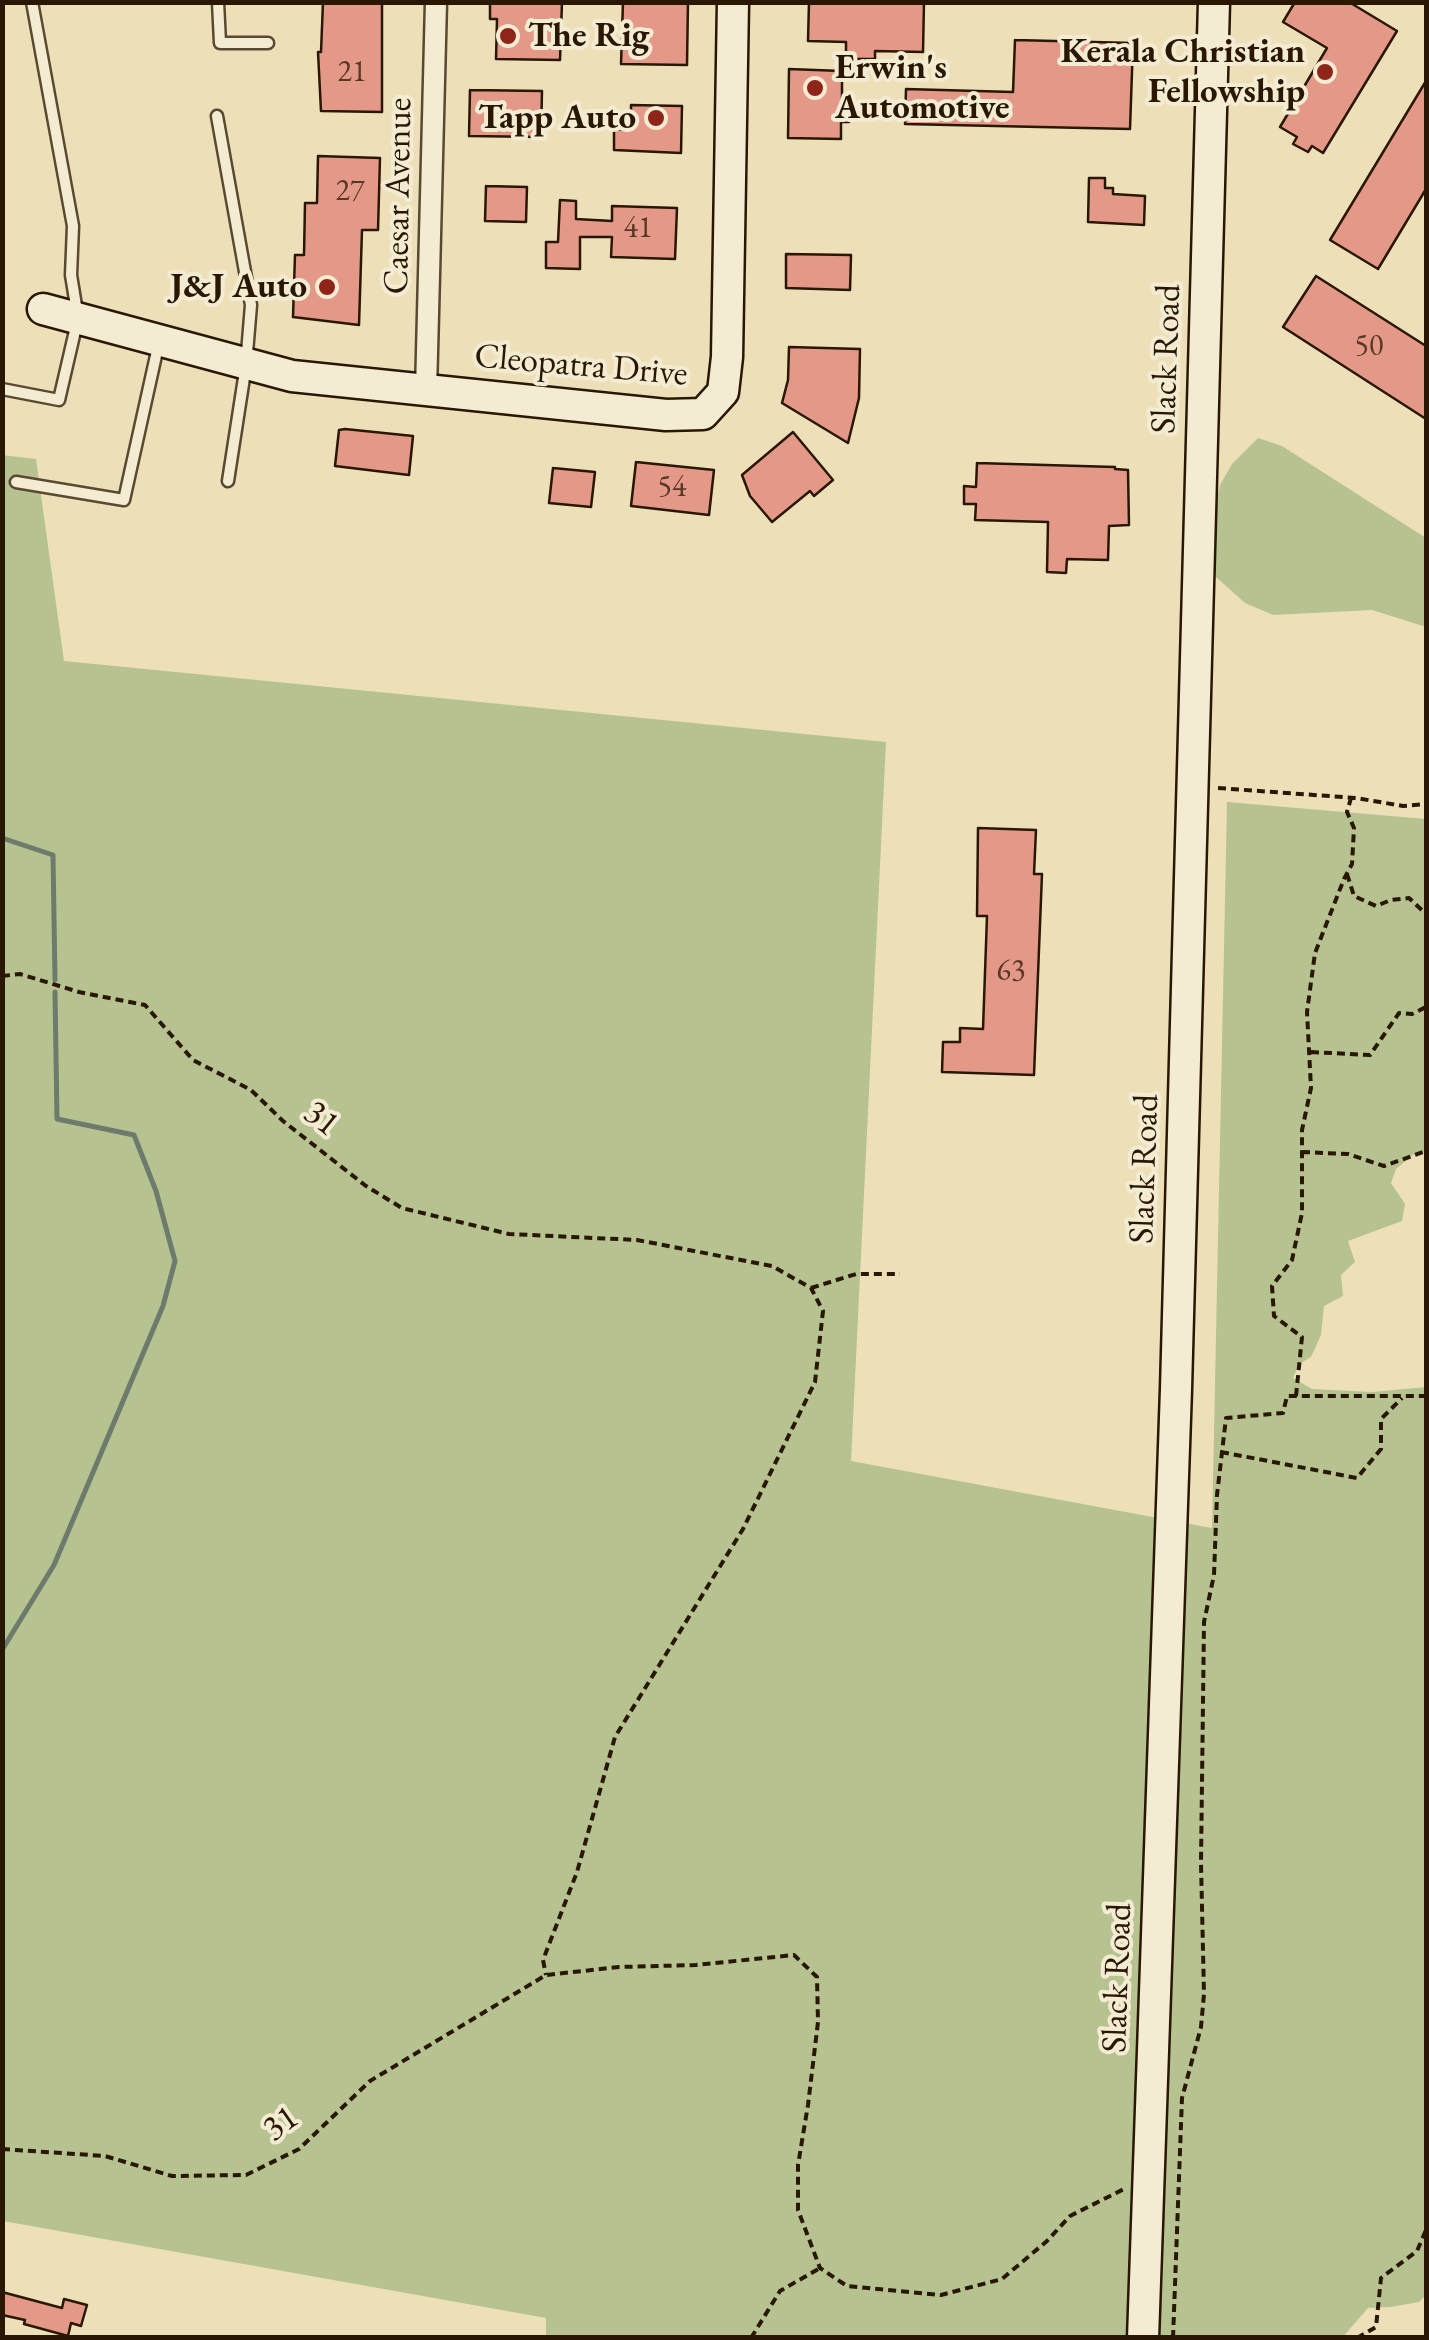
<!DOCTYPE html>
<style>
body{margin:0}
#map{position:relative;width:1429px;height:2340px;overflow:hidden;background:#ede0b9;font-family:"EB Garamond",serif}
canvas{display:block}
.frame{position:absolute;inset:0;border:5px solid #291704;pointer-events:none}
</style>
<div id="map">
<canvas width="1429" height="2340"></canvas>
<div class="frame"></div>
</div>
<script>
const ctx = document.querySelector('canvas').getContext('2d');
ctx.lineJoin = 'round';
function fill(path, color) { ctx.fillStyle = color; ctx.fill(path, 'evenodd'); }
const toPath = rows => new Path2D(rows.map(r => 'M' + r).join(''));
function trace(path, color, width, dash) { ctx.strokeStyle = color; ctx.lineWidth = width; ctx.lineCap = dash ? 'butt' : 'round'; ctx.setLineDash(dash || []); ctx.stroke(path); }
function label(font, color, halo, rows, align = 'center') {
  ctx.font = font + ' "EB Garamond",serif'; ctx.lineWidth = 8; ctx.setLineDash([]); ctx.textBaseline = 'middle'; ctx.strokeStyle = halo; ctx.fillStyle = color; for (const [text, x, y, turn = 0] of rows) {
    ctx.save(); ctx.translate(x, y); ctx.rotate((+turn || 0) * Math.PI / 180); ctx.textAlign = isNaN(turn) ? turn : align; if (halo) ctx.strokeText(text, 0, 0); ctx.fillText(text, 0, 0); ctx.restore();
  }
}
fill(toPath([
 [1258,438,1282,446,1426,538,1426,627,1372,610,1273,615,1245,603,1216,577,1215,509,1220,485,1232,464],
 [2,455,36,459,64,661,886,742,851,1461,1212,1528,1227,802,1426,819,1426,1152,1414,1154,1396,1169,1391,1183,1405,1204,1402,1221,1348,1241,1355,1262,1341,1275,1343,1296,1324,1306,1321,1335,1311,1357,1299,1364,1293,1378,1312,1389,1372,1392,1426,1387,1426,2295,1419,2302,1391,2307,1368,2308,1342,2338,546,2337,546,2318,3,2221]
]), '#b6c391');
trace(toPath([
 [2,838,53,855,55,980],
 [2,1650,54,1565,163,1306,175,1261,156,1191,134,1135,57,1119,55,992]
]), '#6c7b6c', 5);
const building = toPath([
 [323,2,382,2,382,112,321,111,318,52,321,52,323,2],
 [490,2,562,2,560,60,496,59,497,19,490,19,490,2],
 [623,2,688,2,687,65,621,64,623,2],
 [809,2,924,2,923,52,875,51,875,59,846,59,846,42,808,41,809,2],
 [1295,2,1349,2,1397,31,1323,153,1312,146,1308,152,1293,144,1297,137,1280,127,1327,48,1283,22,1295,2],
 [1015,40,1133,43,1130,129,905,124,906,89,1013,92,1015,40],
 [789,69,842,71,842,105,850,105,849,122,841,122,841,139,788,138,789,69],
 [1426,81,1426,189,1378,269,1330,240,1426,81],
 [470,90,542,91,541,137,469,136,470,90],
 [631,105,682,106,681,153,614,150,614,129,631,130,631,105],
 [318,156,380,158,378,230,362,230,359,325,293,317,295,255,304,255,305,203,317,203,318,156],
 [1089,178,1105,178,1105,188,1113,188,1113,194,1145,196,1144,225,1088,222,1089,178],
 [486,186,527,187,526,222,485,221,486,186],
 [560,200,576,201,576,219,612,221,612,206,677,208,675,259,611,257,612,237,580,237,580,269,546,268,546,242,558,242,560,200],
 [786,254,851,255,850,290,786,288,786,254],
 [1316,276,1426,346,1426,419,1283,327,1316,276],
 [789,347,860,349,859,398,848,443,782,403,788,380,789,347],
 [345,429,413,436,409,475,335,466,339,430,345,429],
 [793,432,833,480,814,496,810,491,772,522,750,496,742,475,793,432],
 [636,462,714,470,709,515,631,506,636,462],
 [977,463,1115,467,1115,469,1128,470,1129,525,1109,526,1108,560,1067,559,1066,573,1047,572,1048,522,975,520,976,504,964,504,964,486,976,487,977,463],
 [553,468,595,472,591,507,549,503,553,468],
 [978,828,1036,830,1034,874,1042,874,1034,1075,942,1072,943,1042,960,1042,960,1028,983,1029,987,916,977,916,978,828],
 [2,2292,62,2308,64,2299,87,2305,81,2326,71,2323,68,2336,24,2324,25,2320,2,2315,2,2292]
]);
fill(building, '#e39888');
trace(building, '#291704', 2.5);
const lane = toPath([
 [218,2,220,43,268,43],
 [217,116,251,305,246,365,228,481],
 [2,389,59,400,78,318,71,275,73,226,32,2],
 [16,482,124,500,159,342]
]);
const street = toPath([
 [426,391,436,2]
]);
const secondary = toPath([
 [43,309,292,376,666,415,703,414,723,392,727,357,733,2],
 [1143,2338,1176,1389,1214,2]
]);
trace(lane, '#5a4931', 15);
trace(street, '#5a4931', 25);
trace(secondary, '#291704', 35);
trace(toPath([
 [1218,788,1356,798,1403,806,1426,804],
 [1347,874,1354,896,1376,906,1391,900,1409,898,1426,914],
 [2,976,20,974,79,992,145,1005,193,1060,251,1090,283,1121,366,1186,402,1208,509,1234,637,1240,772,1266,811,1288,823,1311,815,1382,743,1529,615,1737,577,1872,543,1960,546,1975],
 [1311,1052,1370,1055,1399,1013,1412,1014,1426,1007],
 [1302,1152,1348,1154,1384,1166,1426,1151],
 [811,1288,856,1274,900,1274],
 [1296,1396,1302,1337,1274,1316,1272,1286,1292,1260,1302,1213,1302,1130,1311,1088,1307,1012,1315,953,1344,879,1352,864,1354,828,1347,812,1351,798],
 [1221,1452,1357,1478,1381,1449,1381,1419,1402,1398],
 [2,2149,105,2156,172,2176,246,2175,299,2149,370,2081,546,1975,619,1967,696,1965,794,1955,817,1977,818,2022,808,2105,798,2165,798,2210,820,2268,847,2286,941,2295,1002,2279,1047,2241,1070,2216,1126,2188],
 [751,2338,780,2291,820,2268],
 [1173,2338,1182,2098,1201,2027,1204,1994,1201,1863,1204,1622,1214,1575,1217,1495,1226,1418,1283,1413,1287,1396,1426,1396],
 [1357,2338,1376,2327,1381,2278,1417,2251,1426,2230]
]), '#291704', 4, [8, 5]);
trace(lane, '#f3ebd2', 10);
trace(street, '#f3ebd2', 20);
trace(secondary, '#f3ebd2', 30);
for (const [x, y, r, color] of [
 [508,36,10,"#8f2418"],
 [1325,72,10,"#8f2418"],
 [815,88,10,"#8f2418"],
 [656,118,10,"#8f2418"],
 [327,287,10,"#8f2418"]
]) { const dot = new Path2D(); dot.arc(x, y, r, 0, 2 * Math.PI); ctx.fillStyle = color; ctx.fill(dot); trace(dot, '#f3ebd2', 4); }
label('30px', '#583725', null, [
 ["21",352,73],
 ["27",350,192],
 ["41",638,229],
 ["50",1369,347],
 ["54",672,488],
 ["63",1011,972]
]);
label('bold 35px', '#291704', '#f3ebd2', [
 ["The Rig",528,36,"left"],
 ["Kerala Christian",1305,52],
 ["Fellowship",1305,92],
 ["Erwin's",835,68,"left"],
 ["Automotive",835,108,"left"],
 ["Tapp Auto",636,118],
 ["J&J Auto",307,287]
], 'right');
label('35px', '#291704', '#f3ebd2', [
 ["Caesar Avenue",399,196,-89],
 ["Slack Road",1167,359,-88],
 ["Cleopatra Drive",581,366,5],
 ["31",321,1119,39],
 ["Slack Road",1145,1169,-88],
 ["Slack Road",1118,1978,-88],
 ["31",281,2124,-35]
]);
</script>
